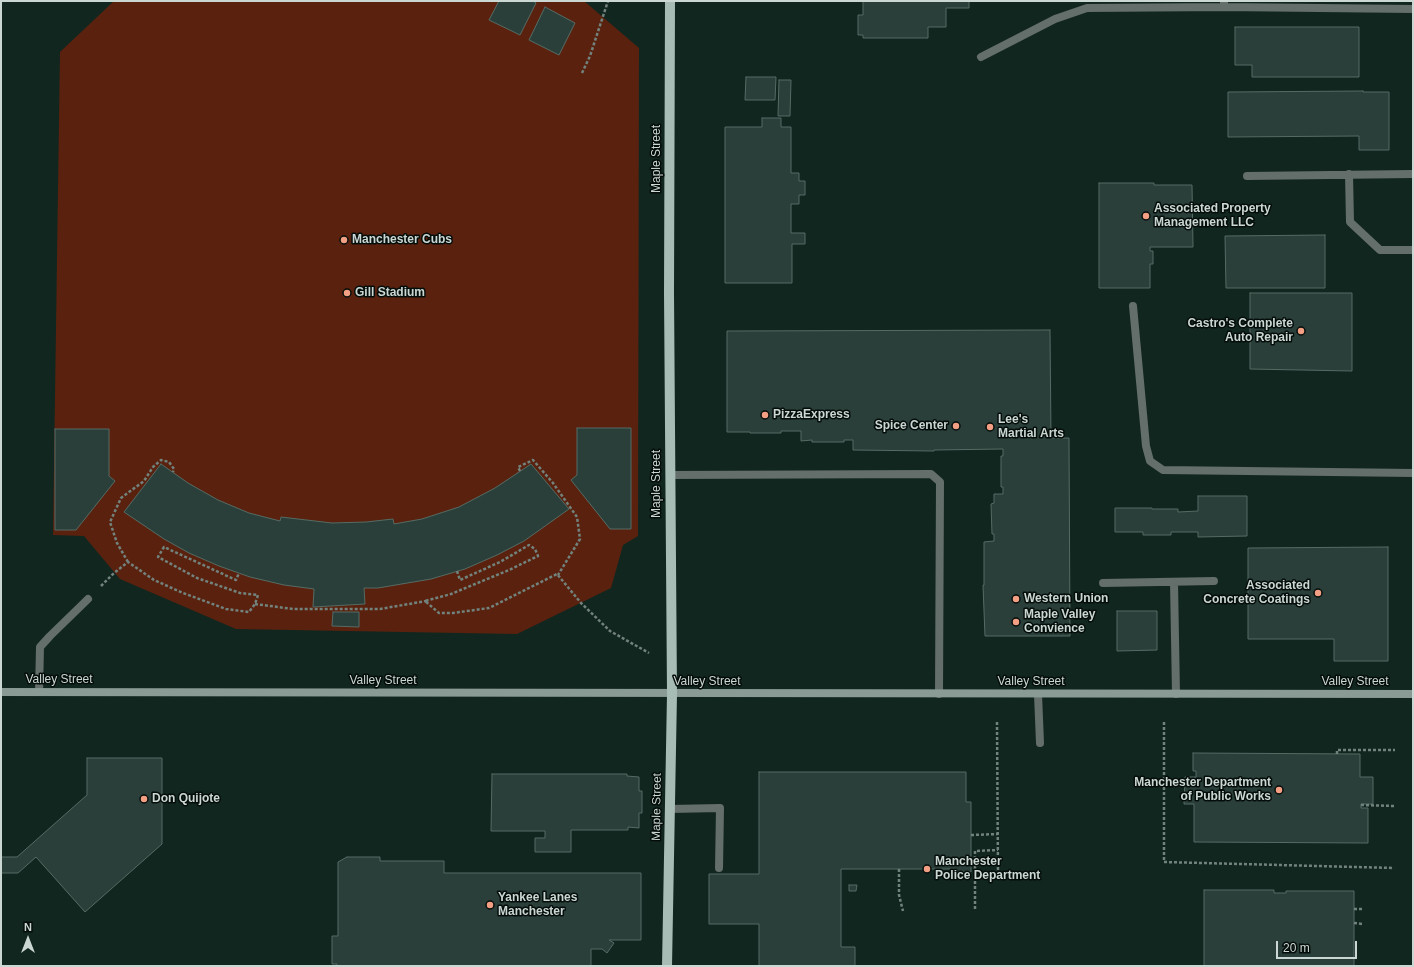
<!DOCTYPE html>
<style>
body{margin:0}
#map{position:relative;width:1414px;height:967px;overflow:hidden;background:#122620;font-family:Arial,sans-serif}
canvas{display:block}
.frame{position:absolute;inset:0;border:2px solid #cbd7d3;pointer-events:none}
.north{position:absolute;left:8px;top:919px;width:40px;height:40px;-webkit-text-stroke:3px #050d0b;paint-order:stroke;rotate:0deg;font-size:11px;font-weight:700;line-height:16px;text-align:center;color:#cbd7d3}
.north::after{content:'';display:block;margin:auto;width:14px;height:18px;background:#cbd7d3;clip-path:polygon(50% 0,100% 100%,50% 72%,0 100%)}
.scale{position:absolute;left:1276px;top:941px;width:81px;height:18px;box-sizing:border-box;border:2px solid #cbd7d3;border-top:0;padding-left:5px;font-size:12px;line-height:14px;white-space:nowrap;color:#cbd7d3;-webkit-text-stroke:3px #050d0b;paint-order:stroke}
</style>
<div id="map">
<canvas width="1414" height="967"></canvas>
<div class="frame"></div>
<div class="north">N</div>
<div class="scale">20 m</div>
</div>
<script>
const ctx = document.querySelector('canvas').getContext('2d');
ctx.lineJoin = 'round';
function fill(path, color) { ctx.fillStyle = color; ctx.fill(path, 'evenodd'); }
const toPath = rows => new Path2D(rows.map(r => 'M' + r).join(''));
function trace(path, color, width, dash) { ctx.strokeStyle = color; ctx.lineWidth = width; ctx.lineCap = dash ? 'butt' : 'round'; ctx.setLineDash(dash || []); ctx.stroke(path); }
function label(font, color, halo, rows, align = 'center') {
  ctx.font = font + ' Arial,sans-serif'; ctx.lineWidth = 3; ctx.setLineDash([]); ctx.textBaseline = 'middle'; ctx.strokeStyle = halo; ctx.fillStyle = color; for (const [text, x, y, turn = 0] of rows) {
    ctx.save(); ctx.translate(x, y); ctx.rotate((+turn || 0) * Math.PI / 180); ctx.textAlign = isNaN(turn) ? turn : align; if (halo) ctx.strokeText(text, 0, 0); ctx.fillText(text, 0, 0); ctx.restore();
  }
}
fill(toPath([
 [114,1,584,1,639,48,638,536,623,545,611,588,517,634,236,629,120,579,84,536,53,535,60,52]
]), '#5a220e');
const building = toPath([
 [499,1,533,1,536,3,520,35,489,20,499,1],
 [863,1,969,1,969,8,946,8,946,27,928,27,928,38,863,38,863,35,858,35,858,15,863,15,863,1],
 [545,7,575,23,559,55,529,40,545,7],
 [1235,27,1359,27,1359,77,1252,77,1252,65,1235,65,1235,27],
 [746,77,776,77,775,100,745,100,746,77],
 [779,80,791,80,790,116,778,116,779,80],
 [1363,91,1363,92,1389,92,1389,150,1359,150,1359,136,1228,137,1228,92,1363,91],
 [762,118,781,118,781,127,791,127,791,173,799,173,799,181,805,181,805,195,799,195,799,204,791,204,791,233,805,233,805,244,792,244,792,283,725,283,725,127,762,127,762,118],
 [1099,183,1154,183,1154,185,1192,185,1193,247,1150,247,1150,251,1153,251,1153,264,1150,264,1150,288,1099,288,1099,183],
 [1325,235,1325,288,1226,288,1225,236,1325,235],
 [1250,293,1352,293,1352,371,1250,369,1250,293],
 [1050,330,1051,438,1069,438,1070,636,985,636,983,585,984,585,984,542,994,541,994,534,992,534,991,504,994,503,994,494,1003,494,1003,487,1001,487,1001,456,1003,456,1003,449,934,450,934,451,853,450,853,440,844,440,844,442,812,442,812,440,801,441,801,431,781,431,781,433,750,433,750,432,727,432,727,331,1050,330],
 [577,428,631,428,631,529,610,529,571,480,577,475,577,428],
 [55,429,109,429,109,476,115,481,76,530,55,530,55,429],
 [161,464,188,483,218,500,249,513,280,521,281,517,332,523,366,522,393,519,394,524,422,519,459,507,495,488,531,464,569,509,524,541,497,555,465,569,431,579,378,588,364,588,365,604,313,607,314,589,284,585,250,577,219,566,189,553,164,539,124,512,161,464],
 [1198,496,1247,496,1247,536,1198,537,1198,532,1171,532,1171,535,1143,535,1143,532,1115,532,1115,508,1152,508,1152,509,1178,509,1178,512,1198,511,1198,496],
 [1388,547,1388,661,1334,661,1334,639,1248,639,1248,548,1388,547],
 [1117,611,1157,611,1157,650,1117,651,1117,611],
 [333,612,359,612,359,627,332,626,333,612],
 [1193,753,1360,754,1360,777,1373,777,1373,804,1361,804,1361,808,1368,808,1368,843,1194,842,1194,804,1184,804,1185,777,1196,777,1196,771,1193,771,1193,753],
 [87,758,162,758,162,844,85,912,36,857,18,873,1,873,1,857,17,857,87,795,87,758],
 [759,772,966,772,966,802,971,802,971,872,957,872,957,869,841,869,841,947,855,947,855,966,759,966,759,924,709,924,709,874,759,874,759,772],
 [492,774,627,774,627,776,639,777,639,791,642,791,642,813,639,813,639,828,628,827,628,830,571,830,571,852,535,852,535,838,545,838,545,831,491,831,492,774],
 [347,857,380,857,380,861,444,861,444,873,641,873,641,940,609,940,614,943,607,953,602,949,591,949,591,966,337,966,337,964,332,964,332,936,338,936,338,862,347,857],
 [849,885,857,885,856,891,849,891,849,885],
 [1204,890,1274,890,1274,893,1286,893,1286,891,1354,891,1354,966,1204,966,1204,890]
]);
fill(building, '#2a3f39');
trace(building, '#556b64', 1);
trace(toPath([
 [582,73,590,56,608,1],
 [520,471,518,467,533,460,553,483,577,517,580,539,558,575],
 [128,562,117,543,110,522,121,498,144,481,153,467,161,460,169,462,174,469,173,472],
 [457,571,460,580,500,562,529,545,535,549,538,556,509,570,451,594,425,601,439,613,453,613,489,608,557,574,581,603,610,631,649,653],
 [101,586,114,573,128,562,154,580,183,593,226,609,249,612,255,604,258,595,240,593,197,578,158,557,164,547,236,580,239,573],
 [255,604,293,609,380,609,426,601],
 [997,722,998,874],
 [1164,722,1164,862,1394,868],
 [1337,754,1337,750,1395,750],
 [1361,805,1395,806],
 [971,835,998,834],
 [899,869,899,895,903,911],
 [975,909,975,851,998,850],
 [1354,909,1363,909],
 [1354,923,1363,924]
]), '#72827d', 2.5, [3, 2]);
trace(toPath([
 [1224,1,1224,7,1413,9],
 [981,57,1055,19,1087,8,1224,7],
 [1349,174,1350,222,1380,250,1413,250],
 [1247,176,1413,174],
 [1133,306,1146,446,1150,461,1163,470,1413,473],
 [670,475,931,474,940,482,939,694],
 [1174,582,1176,694],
 [1103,583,1214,581],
 [39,692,40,647,50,636,88,599],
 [1038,694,1040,743],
 [670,809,720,808,719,868]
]), '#646e6b', 8);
trace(toPath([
 [1,692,1413,694]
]), '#8a9a95', 8);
trace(toPath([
 [667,966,672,694,669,293,670,1]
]), '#a7bcb5', 10);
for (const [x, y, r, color] of [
 [1146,216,4,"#f39f83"],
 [344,240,4,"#f39f83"],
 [347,293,4,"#f39f83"],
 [1301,331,4,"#f39f83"],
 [765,415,4,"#f39f83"],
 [956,426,4,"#f39f83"],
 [990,427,4,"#f39f83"],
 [1318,593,4,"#f39f83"],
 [1016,599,4,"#f39f83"],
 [1016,622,4,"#f39f83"],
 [1279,790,4,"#f39f83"],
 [144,799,4,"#f39f83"],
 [927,869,4,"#f39f83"],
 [490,905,4,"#f39f83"]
]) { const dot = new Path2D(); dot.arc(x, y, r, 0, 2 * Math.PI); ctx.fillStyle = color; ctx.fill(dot); trace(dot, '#050d0b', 1.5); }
label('12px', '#cbd7d3', '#050d0b', [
 ["Maple Street",657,159,-90],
 ["Maple Street",657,484,-90],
 ["Valley Street",59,680],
 ["Valley Street",383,681],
 ["Valley Street",707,682],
 ["Valley Street",1031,682],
 ["Valley Street",1355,682],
 ["Maple Street",657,807,-89]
]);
label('bold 12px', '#cbd7d3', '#050d0b', [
 ["Associated Property",1154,209],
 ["Management LLC",1154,223],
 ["Manchester Cubs",352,240],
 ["Gill Stadium",355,293],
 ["Castro's Complete",1293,324,"right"],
 ["Auto Repair",1293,338,"right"],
 ["PizzaExpress",773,415],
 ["Lee's",998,420],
 ["Martial Arts",998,434],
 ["Spice Center",948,426,"right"],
 ["Associated",1310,586,"right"],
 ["Concrete Coatings",1310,600,"right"],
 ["Western Union",1024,599],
 ["Maple Valley",1024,615],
 ["Convience",1024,629],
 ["Manchester Department",1271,783,"right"],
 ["of Public Works",1271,797,"right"],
 ["Don Quijote",152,799],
 ["Manchester",935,862],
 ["Police Department",935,876],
 ["Yankee Lanes",498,898],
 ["Manchester",498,912]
], 'left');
</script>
